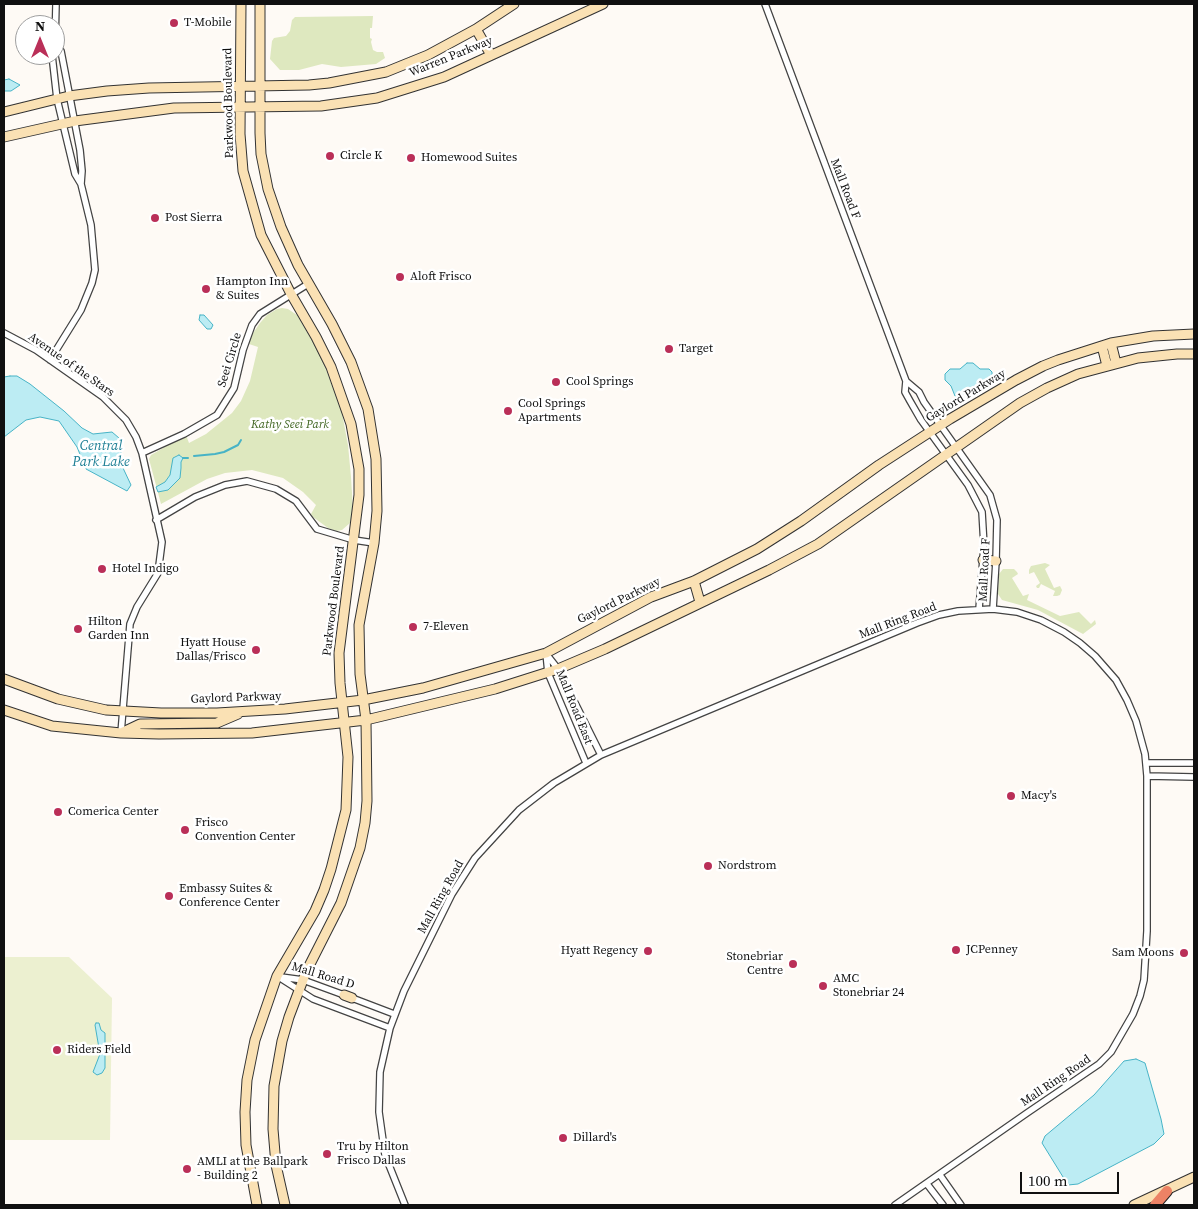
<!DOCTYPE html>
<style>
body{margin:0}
#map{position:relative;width:1198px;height:1209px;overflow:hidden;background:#fefaf5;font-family:"Source Serif 4",serif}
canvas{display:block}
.frame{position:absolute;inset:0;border:5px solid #101010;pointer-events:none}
.north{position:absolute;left:15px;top:15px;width:50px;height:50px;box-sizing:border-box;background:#fff;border:1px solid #9f9f9f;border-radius:50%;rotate:0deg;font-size:14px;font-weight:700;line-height:20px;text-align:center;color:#101010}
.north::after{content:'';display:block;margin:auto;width:18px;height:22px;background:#ba2f58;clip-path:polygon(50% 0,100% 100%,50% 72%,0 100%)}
.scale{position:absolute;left:1020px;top:1172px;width:99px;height:22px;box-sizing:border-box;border:2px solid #101010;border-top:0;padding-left:6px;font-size:15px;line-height:18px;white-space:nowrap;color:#101010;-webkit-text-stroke:4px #fff;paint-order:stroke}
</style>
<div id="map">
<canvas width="1198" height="1209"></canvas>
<div class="frame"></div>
<div class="north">N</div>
<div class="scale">100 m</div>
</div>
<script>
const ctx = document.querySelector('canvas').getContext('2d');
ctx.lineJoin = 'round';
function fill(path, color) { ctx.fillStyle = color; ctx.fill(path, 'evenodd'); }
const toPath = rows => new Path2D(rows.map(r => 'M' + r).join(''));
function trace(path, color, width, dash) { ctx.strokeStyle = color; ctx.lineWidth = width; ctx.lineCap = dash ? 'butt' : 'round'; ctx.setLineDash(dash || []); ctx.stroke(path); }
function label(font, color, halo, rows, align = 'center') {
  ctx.font = font + ' "Source Serif 4",serif'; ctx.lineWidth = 5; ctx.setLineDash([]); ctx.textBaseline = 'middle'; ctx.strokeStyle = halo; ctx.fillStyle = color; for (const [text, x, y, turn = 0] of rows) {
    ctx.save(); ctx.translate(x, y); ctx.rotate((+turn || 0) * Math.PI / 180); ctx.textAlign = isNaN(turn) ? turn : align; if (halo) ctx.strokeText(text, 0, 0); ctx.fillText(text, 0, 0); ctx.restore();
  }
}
fill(toPath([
 [373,16,372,28,370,28,370,38,372,39,371,42,373,50,377,52,383,52,385,58,376,64,341,67,322,64,299,70,280,70,270,59,272,41,274,38,286,36,290,31,292,20,295,17],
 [282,308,288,309,297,315,317,349,326,369,342,413,348,445,351,477,353,510,350,523,342,530,336,531,328,528,313,517,311,514,316,505,303,492,283,478,252,470,225,473,207,479,161,504,149,459,151,455,186,435,189,443,206,434,232,413,241,401,250,381,258,347,249,344,251,336,260,323,267,315,277,309],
 [1045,563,1050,565,1045,569,1054,588,1060,586,1062,590,1060,595,1057,596,1053,596,1055,591,1041,584,1039,588,1037,588,1036,586,1040,583,1034,572,1029,574,1029,570,1031,566],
 [1003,569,1014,569,1017,572,1018,574,1012,578,1023,596,1029,594,1027,600,1060,616,1079,612,1091,624,1095,620,1096,624,1083,634,1038,610,1002,600,998,594,999,574]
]), '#dee8bf');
fill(toPath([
 [4,957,69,957,112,998,110,1140,4,1140]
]), '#ecf0d0');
const water = toPath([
 [9,79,20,85,11,91,4,91,4,80,9,79],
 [200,315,204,315,213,325,211,329,207,329,199,320,200,315],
 [967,363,973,363,980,369,989,369,992,372,992,375,988,380,989,382,968,395,966,393,955,396,951,386,945,380,945,374,950,369,960,369,967,363],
 [10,376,17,376,30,384,64,411,82,428,93,434,112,432,119,438,123,468,131,485,127,491,86,469,77,447,59,421,40,417,26,420,4,437,4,377,10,376],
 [179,455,183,458,181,462,181,468,180,478,168,490,158,492,156,487,165,482,170,475,173,458,179,455],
 [96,1023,99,1023,101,1030,105,1033,105,1068,102,1073,97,1075,93,1072,100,1054,95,1025,96,1023],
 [1136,1059,1145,1063,1161,1119,1164,1134,1154,1144,1078,1184,1068,1185,1042,1143,1045,1136,1094,1095,1124,1061,1136,1059]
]);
fill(water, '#bcecf3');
trace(water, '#47b3c6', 1);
trace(toPath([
 [194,456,215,454,224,452,238,445,241,440],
 [183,458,188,458]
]), '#47b3c6', 2);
const street = toPath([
 [765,4,906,381,919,392,924,402,990,495,997,520,996,561,993,609],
 [55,45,56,4],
 [52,55,57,99,75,174,81,184],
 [4,333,36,350,103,397,126,420,136,437,142,453,162,542,158,573,137,607,130,624,121,733],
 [50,360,81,310,92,283,95,270,91,225,81,184,82,171,80,150,61,51,56,44],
 [906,381,905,392,910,401,921,420,968,485,982,512,984,546,979,609],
 [142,453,184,434,217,415,234,388,243,350,252,325,260,314,308,284],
 [156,520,195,497,225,485,247,481,276,489,296,501,317,529,354,540,374,543],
 [546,653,548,673,586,763],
 [547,655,558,669,601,755],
 [1146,763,1194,763],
 [1147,776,1194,777],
 [277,976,313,999,390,1028],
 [281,977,303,980,344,995],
 [352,998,394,1014],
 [940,1175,961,1205],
 [927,1184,943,1205],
 [405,1205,385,1155,379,1112,380,1072,390,1028,404,991,452,894,475,858,519,810,554,783,601,755,917,623,939,615,958,611,993,609,1017,612,1041,620,1064,632,1080,643,1095,656,1116,680,1127,700,1136,721,1145,754,1147,776,1147,931,1144,980,1140,996,1133,1014,1111,1052,1099,1064,1027,1113,895,1205]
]);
const secondary = toPath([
 [241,4,240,134,243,171,261,235,291,294,316,337,331,367,351,424,359,469,359,495,339,653,340,683,348,757,346,810,331,869,324,890,315,911,277,976,255,1040,247,1080,245,1112,246,1145,257,1205],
 [260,4,260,133,261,154,268,189,281,227,298,265,332,324,351,362,368,409,376,459,377,511,374,543,359,625,360,674,366,720,367,801,365,823,360,848,341,903,306,972,289,1017,282,1041,274,1086,273,1129,276,1165,285,1205],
 [476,29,491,55],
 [4,112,69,96,107,91,149,88,309,85,329,83,386,72,428,55,476,29,514,4],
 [4,137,75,121,174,108,321,106,377,98,444,77,603,4],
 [1111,343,1116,363],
 [1102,346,1107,366],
 [983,560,996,561],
 [694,581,700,602],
 [4,679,58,699,106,710,161,713,217,713,285,709,363,700,423,688,546,653,651,597,694,581,757,549,801,521,879,465,950,419,1016,380,1043,366,1058,360,1111,343,1153,336,1194,334],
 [4,710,52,726,121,733,159,734,252,733,366,720,495,689,558,669,605,649,769,570,818,544,1020,403,1047,388,1078,374,1138,358,1177,354,1194,354],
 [123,732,140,724,217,723,238,714],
 [344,995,352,998],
 [1134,1205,1194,1177]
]);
const highway = toPath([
 [1155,1205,1167,1191]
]);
trace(street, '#434343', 8);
trace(secondary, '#323232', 11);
trace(highway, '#212121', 12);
trace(street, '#fff', 5.5);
trace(secondary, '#fae1b4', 9);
trace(highway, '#ec8265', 10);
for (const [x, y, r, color] of [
 [174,23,5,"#ba2f58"],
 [330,156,5,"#ba2f58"],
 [411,158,5,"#ba2f58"],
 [155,218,5,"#ba2f58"],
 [400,277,5,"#ba2f58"],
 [206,289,5,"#ba2f58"],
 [669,349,5,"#ba2f58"],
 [556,382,5,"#ba2f58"],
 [508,411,5,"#ba2f58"],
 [102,569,5,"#ba2f58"],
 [413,627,5,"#ba2f58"],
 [78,629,5,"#ba2f58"],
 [256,650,5,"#ba2f58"],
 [1011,796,5,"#ba2f58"],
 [58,812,5,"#ba2f58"],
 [185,830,5,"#ba2f58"],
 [708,866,5,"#ba2f58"],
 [169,896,5,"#ba2f58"],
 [956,950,5,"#ba2f58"],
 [648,951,5,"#ba2f58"],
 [1184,953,5,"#ba2f58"],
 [793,964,5,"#ba2f58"],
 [823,986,5,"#ba2f58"],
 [57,1050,5,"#ba2f58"],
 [563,1138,5,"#ba2f58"],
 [327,1154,5,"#ba2f58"],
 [187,1169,5,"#ba2f58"]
]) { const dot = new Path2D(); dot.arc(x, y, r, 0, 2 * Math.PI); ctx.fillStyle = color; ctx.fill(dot); trace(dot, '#fff', 2); }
label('12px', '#101010', '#fff', [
 ["T-Mobile",184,23],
 ["Circle K",340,156],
 ["Homewood Suites",421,158],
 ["Post Sierra",165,218],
 ["Aloft Frisco",410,277],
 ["Hampton Inn",216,282],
 ["& Suites",216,296],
 ["Target",679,349],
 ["Cool Springs",566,382],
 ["Cool Springs",518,404],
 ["Apartments",518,418],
 ["Hotel Indigo",112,569],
 ["Hilton",88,622],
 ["Garden Inn",88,636],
 ["7-Eleven",423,627],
 ["Hyatt House",246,643,"right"],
 ["Dallas/Frisco",246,657,"right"],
 ["Macy's",1021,796],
 ["Comerica Center",68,812],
 ["Frisco",195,823],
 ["Convention Center",195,837],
 ["Nordstrom",718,866],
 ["Embassy Suites &",179,889],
 ["Conference Center",179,903],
 ["JCPenney",966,950],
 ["Hyatt Regency",638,951,"right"],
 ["Sam Moons",1174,953,"right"],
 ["Stonebriar",783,957,"right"],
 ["Centre",783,971,"right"],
 ["AMC",833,979],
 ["Stonebriar 24",833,993],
 ["Riders Field",67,1050],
 ["Dillard's",573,1138],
 ["Tru by Hilton",337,1147],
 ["Frisco Dallas",337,1161],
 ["AMLI at the Ballpark",197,1162],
 ["- Building 2",197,1176]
], 'left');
label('12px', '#101010', '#fff', [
 ["Warren Parkway",451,57,-22],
 ["Parkwood Boulevard",229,103,-91],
 ["Mall Road F",845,189,69],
 ["Seei Circle",230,360,-73],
 ["Avenue of the Stars",71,365,35],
 ["Gaylord Parkway",966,396,-31],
 ["Mall Road F",985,570,-87],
 ["Parkwood Boulevard",334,601,-83],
 ["Gaylord Parkway",619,601,-26],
 ["Mall Ring Road",898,621,-21],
 ["Gaylord Parkway",236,698,-2],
 ["Mall Road East",574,707,68],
 ["Mall Ring Road",441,897,-61],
 ["Mall Road D",323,976,17],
 ["Mall Ring Road",1056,1081,-34]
]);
label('italic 12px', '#416623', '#fff', [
 ["Kathy Seei Park",290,425]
]);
label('italic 14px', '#1e7f95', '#fff', [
 ["Central",101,446],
 ["Park Lake",101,462]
]);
</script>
